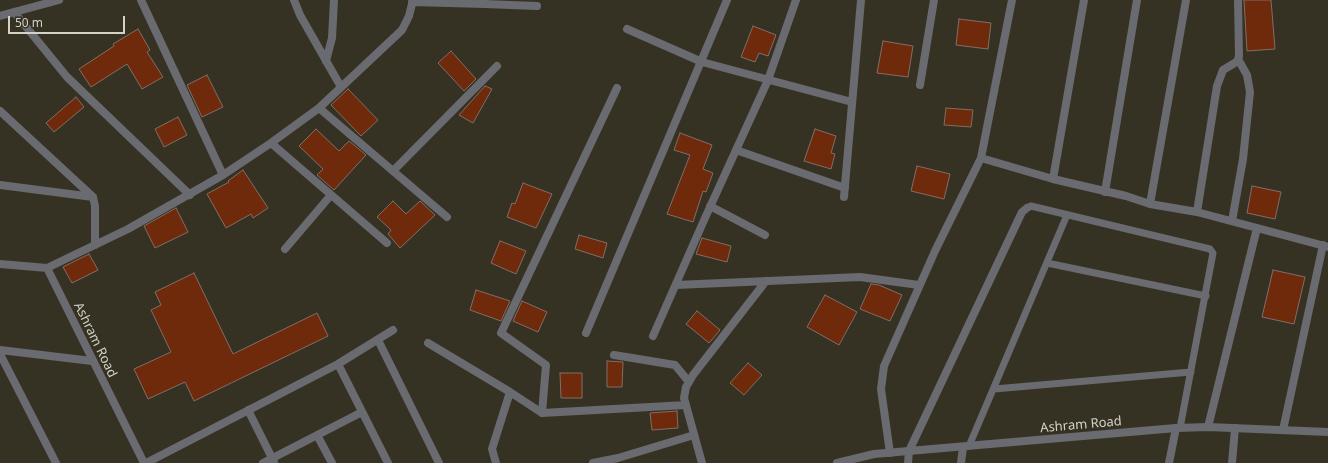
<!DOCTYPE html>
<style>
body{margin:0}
#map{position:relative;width:1328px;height:463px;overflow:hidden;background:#363223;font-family:"Noto Sans",sans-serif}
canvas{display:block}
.scale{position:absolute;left:8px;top:16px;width:117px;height:18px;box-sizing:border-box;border:2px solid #d3d1c8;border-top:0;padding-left:5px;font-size:12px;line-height:14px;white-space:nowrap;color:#d3d1c8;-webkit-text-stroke:3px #363223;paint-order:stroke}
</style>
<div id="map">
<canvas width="1328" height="463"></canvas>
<div class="scale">50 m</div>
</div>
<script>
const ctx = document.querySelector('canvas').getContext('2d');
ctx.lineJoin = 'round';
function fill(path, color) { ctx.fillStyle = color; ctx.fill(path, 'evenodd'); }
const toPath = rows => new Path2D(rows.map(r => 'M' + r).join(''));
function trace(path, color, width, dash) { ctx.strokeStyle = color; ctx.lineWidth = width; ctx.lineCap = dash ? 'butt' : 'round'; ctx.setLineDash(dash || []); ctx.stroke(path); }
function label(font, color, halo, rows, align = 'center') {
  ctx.font = font + ' "Noto Sans",sans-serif'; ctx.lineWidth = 3; ctx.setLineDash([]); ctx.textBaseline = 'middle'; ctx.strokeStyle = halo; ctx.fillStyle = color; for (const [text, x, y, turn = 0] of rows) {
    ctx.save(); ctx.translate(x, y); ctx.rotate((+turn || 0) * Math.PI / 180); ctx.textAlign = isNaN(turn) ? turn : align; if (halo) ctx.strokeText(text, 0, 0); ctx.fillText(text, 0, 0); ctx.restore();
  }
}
const building = toPath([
 [1244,0,1271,0,1275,49,1247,51,1244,0],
 [959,19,991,23,988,49,956,45,959,19],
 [753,26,776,35,768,56,759,53,755,62,741,57,753,26],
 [138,29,150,50,147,52,163,77,142,89,127,64,91,87,79,69,114,46,113,44,138,29],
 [883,41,913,46,908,77,877,73,883,41],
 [451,51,476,79,464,91,438,63,451,51],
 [207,75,223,107,202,117,187,85,207,75],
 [485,86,492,89,473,123,459,115,485,86],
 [348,89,378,120,361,136,331,105,348,89],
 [76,97,84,107,54,132,46,123,76,97],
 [946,108,973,110,971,127,944,125,946,108],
 [178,117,187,135,164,147,155,129,178,117],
 [316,129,339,151,349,141,366,155,334,190,317,175,323,169,299,146,316,129],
 [815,129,836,136,831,153,835,154,831,169,804,161,815,129],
 [680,133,712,145,703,169,713,173,706,192,703,191,693,222,667,214,690,155,674,150,680,133],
 [917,166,950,174,944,199,911,191,917,166],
 [243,170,268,208,253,218,251,214,226,228,207,194,229,182,228,181,243,170],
 [523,183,552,194,536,228,507,217,512,203,515,204,523,183],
 [1252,186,1281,192,1275,219,1247,213,1252,186],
 [393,201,406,214,420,201,435,215,400,248,388,234,391,230,377,217,393,201],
 [176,208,188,232,155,248,144,226,176,208],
 [579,235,607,243,603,258,575,249,579,235],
 [702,238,731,246,727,262,696,254,702,238],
 [500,241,526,251,516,274,491,263,500,241],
 [89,254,98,270,72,283,63,267,89,254],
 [1273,270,1305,277,1294,324,1262,317,1273,270],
 [194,273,233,354,317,313,328,336,194,401,185,382,148,399,134,369,171,352,151,310,161,305,155,292,194,273],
 [871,284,879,285,902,295,890,321,860,309,871,284],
 [476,290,510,301,501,321,470,310,476,290],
 [825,295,857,312,839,345,807,327,825,295],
 [522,301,547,312,538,332,513,321,522,301],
 [697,311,720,330,709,343,686,324,697,311],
 [607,361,623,362,622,387,607,387,607,361],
 [748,363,762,375,744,395,730,383,748,363],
 [560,373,582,373,582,398,561,398,560,373],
 [677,411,678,428,652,430,650,413,677,411]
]);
fill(building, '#6f290b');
trace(building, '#816e67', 1);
trace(toPath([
 [1027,208,1031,206,1210,249,1213,253,1180,428],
 [1047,263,1206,296],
 [994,389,1191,372],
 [969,446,1067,215]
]), '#6a6a71', 7);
trace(toPath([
 [141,0,223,175],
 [294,0,300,15,341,87],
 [412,2,485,4,485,0],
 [485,4,537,6],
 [14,12,67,77,190,195],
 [0,16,59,0],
 [627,29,702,62,852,102],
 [326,61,332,38,334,0],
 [920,85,934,0],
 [319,108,447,217],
 [0,111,93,197,95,206,95,245],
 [271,143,387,243],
 [736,150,845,188],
 [981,158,1053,179,1126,196,1150,204,1197,212,1328,247],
 [393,171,497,66],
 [1053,179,1084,0],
 [0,185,93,197],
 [1105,192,1137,0],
 [844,197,861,0],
 [1150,204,1186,0],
 [710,206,765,235],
 [1197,212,1217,86,1223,70,1238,61,1239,56,1238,0],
 [1232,221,1243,159,1250,92,1247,75,1238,59],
 [285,249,331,195],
 [47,268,128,229,223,175,271,143,319,108,402,30,409,16,413,0],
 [676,285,860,277,919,285],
 [586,333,727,0],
 [653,336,705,218,768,80,796,0],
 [378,340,439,463],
 [428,343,510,392,492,449,496,463],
 [0,350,92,361],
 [0,354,56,463],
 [614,355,675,365,689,382],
 [338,364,388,463],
 [510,392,542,413,686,405],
 [248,410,274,462],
 [542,413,546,365,501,333,617,88],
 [1208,427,1257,228],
 [1283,430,1323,245],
 [317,435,332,463],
 [890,453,881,389,884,366,935,251,981,158,1012,0],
 [146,463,338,364,393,330],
 [263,463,362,412],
 [593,463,618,458,694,435],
 [702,463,684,398,686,387,693,375,766,281],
 [908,463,909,451,1022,212,1027,208],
 [961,463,963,447],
 [1169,463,1176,428],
 [1232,463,1235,428]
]), '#6a6a71', 8);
trace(toPath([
 [0,264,47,268,144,463],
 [837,463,874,454,1176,428,1208,427,1328,432]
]), '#6a6a71', 8);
label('13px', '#d3d1c8', '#363223', [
 ["Ashram Road",95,340,64],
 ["Ashram Road",1081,425,-5]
]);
</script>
